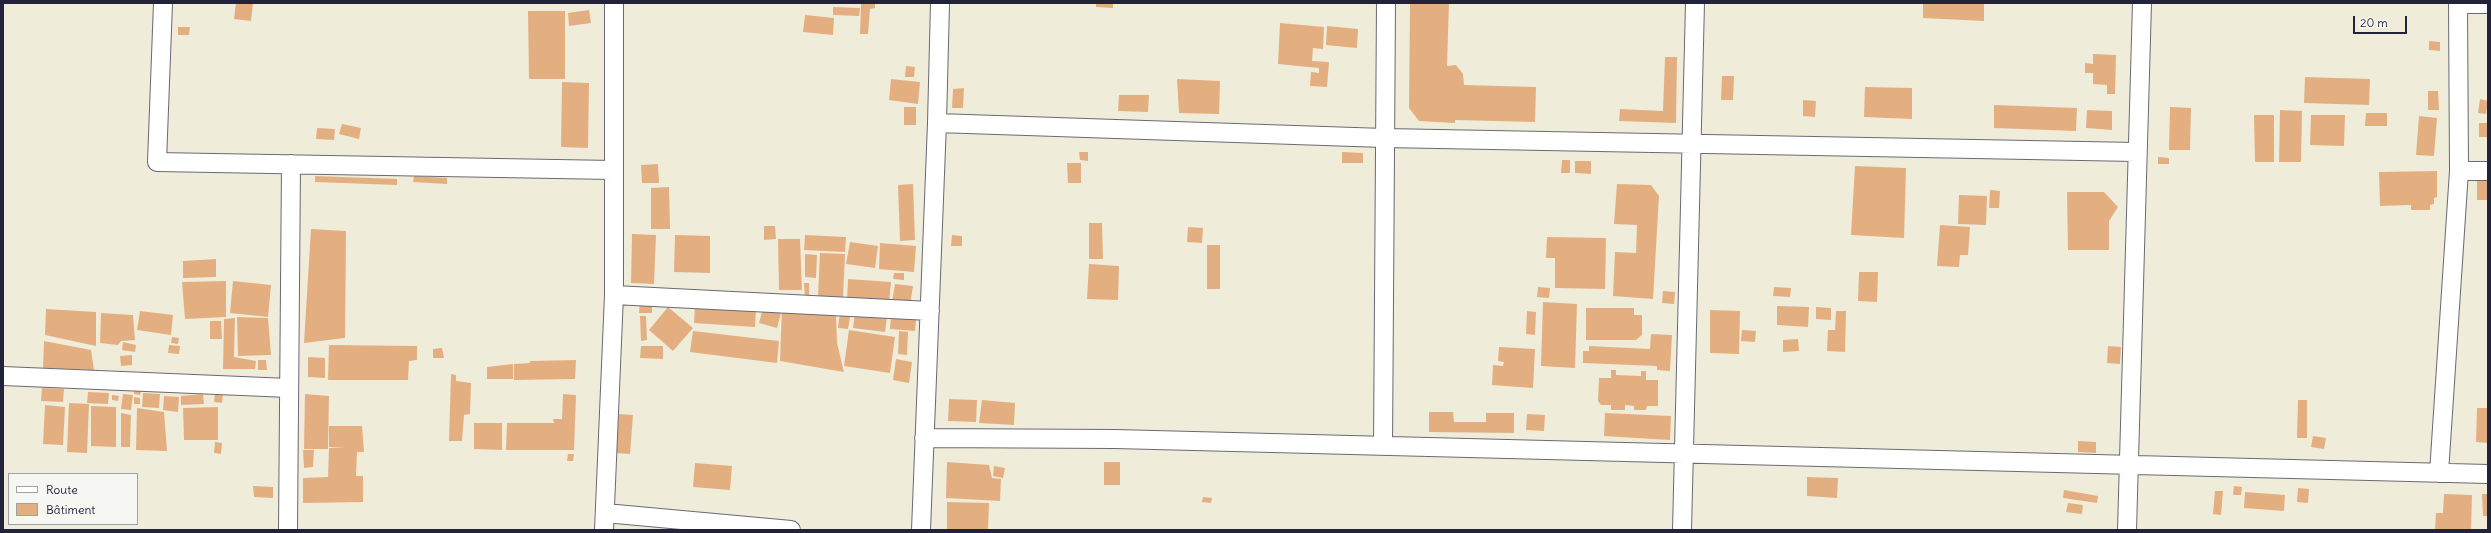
<!DOCTYPE html>
<meta charset="utf-8">
<style>
body{margin:0}
#map{position:relative;width:2491px;height:533px;overflow:hidden;background:#f0ecda;font-family:Delius,sans-serif}
canvas{display:block}
.frame{position:absolute;inset:0;border:4px solid #22223b;pointer-events:none}
.legend{position:absolute;left:8px;top:473px;width:130px;height:52px;box-sizing:border-box;background:#f6f6f2;border:1px solid #a1a1a9;margin:0;padding:5px 7px;list-style:none;font-size:12px;color:#22223b}
.legend li{display:flex;align-items:center;gap:8px;height:20px}
.legend b{width:20px;border:1px solid #a1a1a9}
.scale{position:absolute;left:2353px;top:16px;width:54px;height:18px;box-sizing:border-box;border:2px solid #22223b;border-top:0;padding-left:5px;font-size:12px;line-height:14px;white-space:nowrap;color:#22223b;-webkit-text-stroke:3px #f6f6f2;paint-order:stroke}
</style>
<div id="map">
<canvas width="2491" height="533"></canvas>
<div class="frame"></div>
<ul class="legend">
<li><b style="height:5px;background:#fff"></b>Route</li>
<li><b style="height:11px;background:#e4af80"></b>Bâtiment</li>
</ul>
<div class="scale">20 m</div>
</div>
<script>
const ctx = document.querySelector('canvas').getContext('2d');
ctx.lineJoin = 'round';
function fill(path, color) { ctx.fillStyle = color; ctx.fill(path, 'evenodd'); }
const toPath = rows => new Path2D(rows.map(r => 'M' + r).join(''));
function trace(path, color, width, dash) { ctx.strokeStyle = color; ctx.lineWidth = width; ctx.lineCap = dash ? 'butt' : 'round'; ctx.setLineDash(dash || []); ctx.stroke(path); }
fill(toPath([
 [236,3,253,3,251,21,234,19],
 [861,3,875,3,875,8,870,9,868,34,860,34],
 [1096,3,1113,3,1113,8,1096,7],
 [1410,3,1449,3,1447,66,1456,65,1463,74,1464,85,1536,87,1535,122,1455,120,1455,123,1419,121,1409,108],
 [1923,3,1984,3,1984,21,1923,18],
 [833,7,860,8,859,16,833,15],
 [589,10,591,23,569,26,568,13],
 [528,11,565,11,565,79,529,79],
 [805,15,834,18,833,35,803,32],
 [1280,23,1324,27,1323,49,1313,48,1312,61,1329,62,1327,87,1310,86,1311,72,1319,73,1319,68,1278,64],
 [1327,26,1358,29,1357,48,1326,45],
 [178,27,190,27,189,35,178,35],
 [2429,41,2440,42,2440,51,2429,50],
 [2093,54,2116,55,2115,94,2107,94,2107,85,2093,84,2093,73,2085,73,2085,63,2093,64],
 [1665,57,1677,57,1676,123,1619,121,1620,109,1663,111],
 [906,66,915,67,914,77,905,77],
 [1722,76,1734,76,1733,100,1721,100],
 [2305,77,2370,79,2369,105,2304,103],
 [891,79,920,82,918,104,889,100],
 [1177,79,1220,81,1219,114,1179,113],
 [562,82,589,83,588,148,561,147],
 [1865,87,1912,88,1912,119,1864,117],
 [964,88,963,108,952,108,953,89],
 [2428,91,2438,91,2439,110,2428,110],
 [1119,95,1149,95,1148,112,1118,111],
 [2480,99,2488,101,2486,114,2478,113],
 [1803,100,1816,101,1815,117,1803,116],
 [1994,105,2077,108,2076,131,1994,128],
 [904,107,916,107,916,125,904,125],
 [2170,107,2191,108,2190,150,2169,150],
 [2087,110,2112,111,2112,130,2086,128],
 [2280,110,2302,111,2301,162,2279,162],
 [2366,113,2387,113,2387,126,2365,126],
 [2254,115,2274,115,2274,162,2255,162],
 [2311,115,2345,115,2344,146,2310,145],
 [2419,116,2437,118,2434,156,2416,155],
 [2479,123,2488,123,2488,137,2479,137],
 [342,124,361,128,359,139,339,134],
 [317,128,335,129,334,140,316,139],
 [1079,152,1088,152,1088,161,1080,160],
 [1342,152,1363,153,1363,163,1342,163],
 [2158,157,2169,158,2169,164,2158,164],
 [1562,160,1570,160,1570,173,1561,173],
 [1575,161,1591,161,1591,174,1575,173],
 [1067,163,1081,163,1081,183,1068,183],
 [658,164,659,183,642,183,641,165],
 [1855,166,1906,168,1904,238,1851,235],
 [2437,171,2437,197,2434,198,2434,204,2430,205,2430,210,2411,210,2411,205,2380,206,2379,172],
 [315,176,397,179,397,185,315,182],
 [414,176,447,178,447,184,413,182],
 [2477,177,2488,177,2488,200,2477,200],
 [913,184,915,240,900,241,898,185],
 [1617,184,1651,185,1659,196,1653,299,1613,296,1615,252,1636,253,1637,225,1614,224],
 [669,187,670,229,651,229,651,188],
 [1990,190,2000,191,1999,208,1989,208],
 [2067,192,2104,192,2118,207,2109,221,2109,250,2068,250],
 [1959,195,1987,196,1986,225,1958,224],
 [1089,223,1102,223,1103,259,1089,259],
 [1940,225,1970,227,1968,255,1960,255,1959,267,1937,266],
 [764,226,775,226,776,239,764,240],
 [1188,227,1203,228,1202,243,1187,242],
 [311,229,346,231,345,338,304,343],
 [632,234,656,235,654,284,631,283],
 [675,235,710,236,710,273,674,272],
 [805,235,846,237,845,252,804,250],
 [952,235,962,236,962,246,951,246],
 [1547,237,1606,238,1605,289,1555,288,1555,258,1546,258],
 [778,239,800,239,802,290,779,290],
 [850,242,878,246,875,268,846,264],
 [880,243,916,246,914,272,879,269],
 [1207,245,1220,245,1220,289,1207,289],
 [820,253,845,254,843,298,818,297],
 [805,254,817,255,816,278,805,277],
 [216,259,216,277,183,278,183,261],
 [1089,264,1119,266,1118,300,1087,299],
 [1859,272,1878,272,1877,302,1858,301],
 [894,273,904,273,904,280,893,279],
 [848,279,891,282,889,304,847,301],
 [226,281,226,317,185,319,182,282],
 [233,281,271,285,268,317,230,313],
 [804,283,809,283,809,296,805,297],
 [895,284,913,286,910,305,892,302],
 [1538,287,1550,288,1549,298,1537,297],
 [1774,287,1791,288,1790,297,1773,296],
 [1663,291,1675,292,1674,304,1662,303],
 [640,298,652,299,652,313,639,313],
 [1543,302,1577,304,1575,368,1541,366],
 [695,306,756,309,755,327,694,323],
 [782,306,836,314,837,343,844,372,780,361],
 [1777,306,1809,307,1808,327,1777,325],
 [668,307,693,328,673,351,649,330],
 [1816,307,1831,308,1831,320,1816,319],
 [763,308,781,313,777,328,759,323],
 [1586,308,1634,308,1634,315,1642,315,1642,335,1636,340,1586,340],
 [46,309,96,312,96,346,45,335],
 [1710,310,1740,311,1739,354,1710,353],
 [140,311,173,315,171,335,137,330],
 [840,311,851,312,848,329,838,328],
 [1527,311,1536,312,1535,335,1526,334],
 [1836,311,1846,311,1845,352,1827,351,1828,330,1835,330],
 [101,313,133,315,135,340,121,341,118,345,100,343],
 [855,313,887,317,885,332,853,328],
 [640,316,646,316,647,340,641,341],
 [237,317,268,318,271,355,238,356],
 [891,317,916,319,915,331,890,329],
 [235,318,234,357,256,361,255,369,223,369,224,319],
 [210,321,221,321,222,339,210,339],
 [849,330,895,337,890,373,844,366],
 [1742,330,1756,331,1755,342,1741,341],
 [693,331,779,341,777,363,690,352],
 [899,331,908,332,907,355,898,354],
 [1651,334,1672,335,1670,371,1657,370,1657,366,1583,363,1583,351,1589,351,1589,346,1650,349],
 [172,337,179,338,178,344,171,343],
 [1798,339,1799,351,1783,352,1783,340],
 [44,341,91,350,94,370,43,368],
 [123,342,136,345,135,352,122,350],
 [169,345,180,346,179,354,168,353],
 [329,345,417,346,417,360,409,361,408,380,328,380],
 [641,346,663,346,663,359,640,358],
 [2108,346,2121,347,2120,364,2107,363],
 [1499,347,1535,349,1533,388,1492,385,1493,365,1503,366,1504,362,1498,361],
 [442,348,444,358,433,358,433,349],
 [132,355,132,365,121,366,120,356],
 [308,357,325,358,325,378,308,377],
 [896,359,912,362,909,383,893,380],
 [258,360,266,360,267,370,258,370],
 [576,360,575,379,514,380,514,364,530,363,530,361],
 [513,364,513,379,487,379,487,367],
 [1611,370,1616,370,1616,375,1641,376,1641,371,1646,371,1646,380,1658,380,1658,406,1647,406,1646,410,1634,410,1634,406,1625,405,1625,410,1611,410,1611,405,1601,405,1598,401,1599,378,1611,378],
 [451,374,456,375,456,381,471,383,470,414,464,415,462,441,449,441],
 [42,388,64,389,63,402,41,401],
 [134,390,141,391,140,395,134,394],
 [88,392,109,393,108,404,87,403],
 [143,393,160,394,159,408,142,407],
 [215,393,223,394,222,403,214,402],
 [123,394,133,395,131,410,121,409],
 [203,394,204,404,181,405,181,396],
 [305,394,329,396,328,449,304,449],
 [563,394,576,395,574,450,506,450,507,423,554,423,553,419,562,419],
 [112,395,119,396,118,401,112,400],
 [164,396,179,397,178,412,163,410],
 [134,397,140,398,140,404,134,404],
 [949,399,977,400,976,422,948,421],
 [982,400,1015,403,1014,425,979,423],
 [2298,400,2307,400,2307,438,2297,438],
 [69,403,89,404,87,453,67,452],
 [45,405,65,407,63,445,43,444],
 [91,406,116,407,116,447,91,446],
 [218,407,218,440,184,440,183,408],
 [137,408,164,412,167,451,136,450],
 [2477,408,2488,408,2488,443,2476,442],
 [1429,412,1453,412,1454,422,1486,422,1486,413,1514,413,1514,433,1429,432],
 [121,413,131,415,130,447,121,447],
 [1605,413,1671,416,1670,440,1604,436],
 [619,414,633,415,630,454,615,453],
 [1527,414,1545,415,1544,431,1526,430],
 [474,423,502,423,502,450,474,449],
 [329,426,362,426,364,452,357,452,356,476,363,476,363,502,303,503,303,478,328,477,329,448,345,448,329,447],
 [2313,436,2326,438,2324,449,2311,447],
 [2078,441,2096,442,2096,453,2078,452],
 [215,442,222,443,221,454,214,453],
 [303,450,314,450,313,467,304,468],
 [568,454,574,454,573,461,567,461],
 [947,462,989,465,992,478,1001,479,1000,501,946,498],
 [1104,462,1120,462,1120,485,1104,485],
 [695,463,732,466,730,490,693,487],
 [994,466,1005,468,1003,478,993,476],
 [1807,477,1838,478,1837,498,1807,496],
 [253,486,273,487,273,498,254,497],
 [2234,486,2242,487,2241,495,2233,495],
 [2298,488,2309,489,2308,503,2297,502],
 [2064,490,2098,496,2097,503,2063,498],
 [2215,491,2223,491,2221,515,2213,514],
 [2245,492,2285,495,2284,511,2244,508],
 [2444,494,2472,495,2471,530,2435,530,2436,513,2443,513],
 [2482,494,2488,494,2488,516,2483,516],
 [1203,497,1212,498,1211,503,1202,502],
 [947,502,989,503,988,530,947,530],
 [2068,503,2083,505,2082,514,2066,512]
]), '#e4af80');
const street = toPath([
 [163,3,157,162,613,170],
 [2458,4,2488,4],
 [937,123,1384,138,2136,152],
 [2459,171,2488,171],
 [614,295,930,311],
 [3,376,289,388],
 [924,438,1115,439,2488,474],
 [1383,446,1386,3],
 [2439,473,2459,171,2458,3],
 [605,513,791,530],
 [288,530,291,164],
 [604,530,614,295,614,3],
 [921,530,937,123,940,3],
 [1682,530,1695,3],
 [2127,530,2142,3]
]);
trace(street, '#6a6973', 20);
trace(street, '#fff', 18);
</script>
